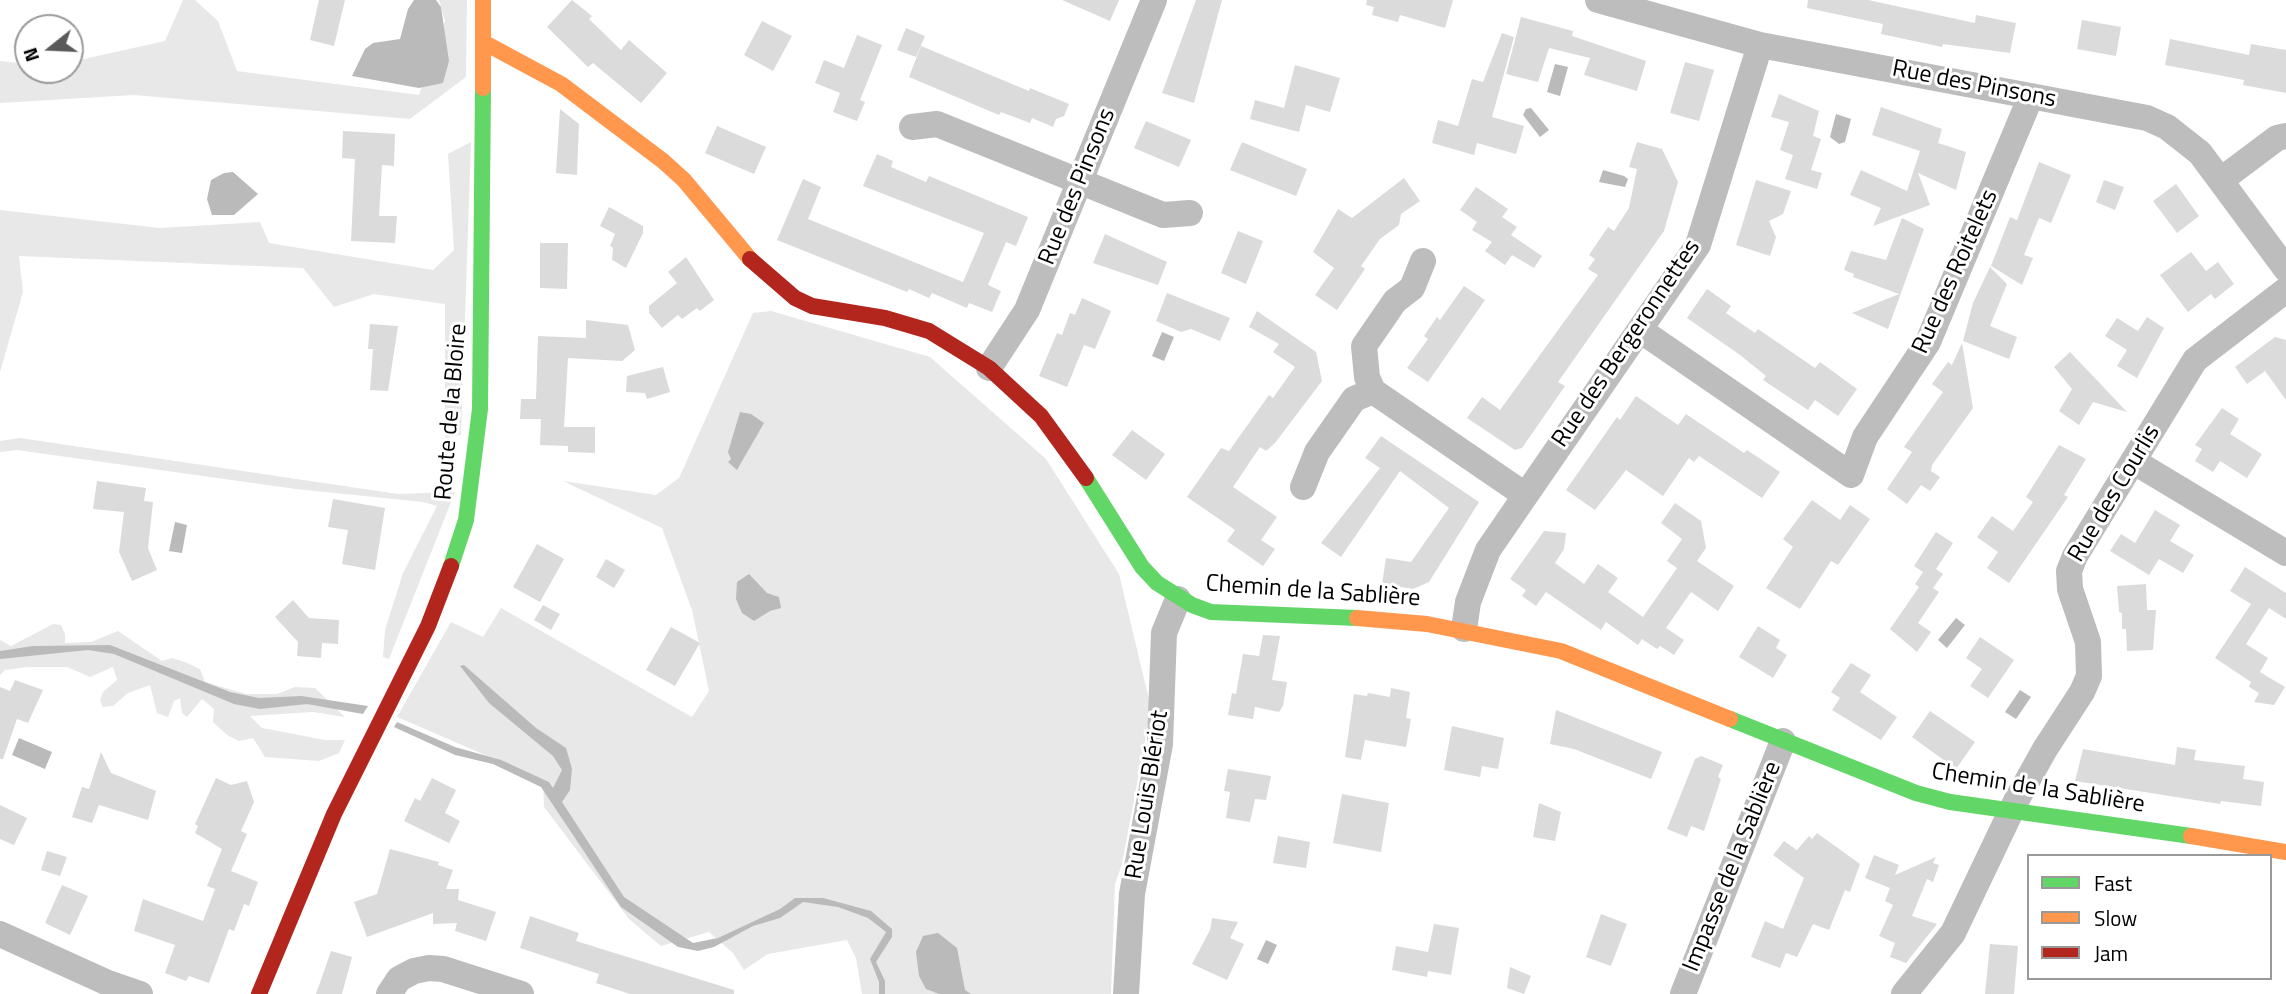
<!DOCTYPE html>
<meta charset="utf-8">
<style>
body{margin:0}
#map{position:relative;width:2286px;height:994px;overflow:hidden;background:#fff;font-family:"Titillium Web",sans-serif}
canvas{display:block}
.legend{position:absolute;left:2027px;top:854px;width:245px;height:126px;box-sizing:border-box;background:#fff;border:2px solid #999;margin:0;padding:9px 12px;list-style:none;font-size:21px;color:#000}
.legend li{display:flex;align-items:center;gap:14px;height:35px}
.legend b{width:35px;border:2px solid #999}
.north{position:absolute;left:14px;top:14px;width:70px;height:70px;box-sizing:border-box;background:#fff;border:2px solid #999;border-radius:50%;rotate:252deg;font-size:19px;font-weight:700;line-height:28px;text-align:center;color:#000}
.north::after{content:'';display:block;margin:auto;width:24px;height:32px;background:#595959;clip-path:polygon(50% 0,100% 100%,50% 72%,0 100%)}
</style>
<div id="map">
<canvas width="2286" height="994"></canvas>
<ul class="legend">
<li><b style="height:9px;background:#63d668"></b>Fast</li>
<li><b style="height:9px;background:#ff974d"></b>Slow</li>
<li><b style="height:9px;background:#b3261e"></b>Jam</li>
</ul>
<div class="north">N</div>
</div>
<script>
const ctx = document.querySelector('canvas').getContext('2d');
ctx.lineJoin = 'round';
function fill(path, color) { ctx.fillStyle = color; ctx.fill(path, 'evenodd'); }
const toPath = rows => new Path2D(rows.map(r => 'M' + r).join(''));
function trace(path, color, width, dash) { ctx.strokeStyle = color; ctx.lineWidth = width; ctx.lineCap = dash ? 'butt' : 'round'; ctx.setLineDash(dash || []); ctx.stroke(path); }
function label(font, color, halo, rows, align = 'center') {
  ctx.font = font + ' "Titillium Web",sans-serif'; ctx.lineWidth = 6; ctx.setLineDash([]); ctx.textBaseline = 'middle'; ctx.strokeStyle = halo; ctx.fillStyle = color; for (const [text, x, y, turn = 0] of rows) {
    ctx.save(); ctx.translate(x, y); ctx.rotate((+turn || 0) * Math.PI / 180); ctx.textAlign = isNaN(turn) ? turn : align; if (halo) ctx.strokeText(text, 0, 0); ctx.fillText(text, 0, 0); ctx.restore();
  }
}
fill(toPath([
 [183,0,195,0,218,21,237,71,419,95,445,21,439,0,467,0,466,77,410,119,134,95,0,103,0,61,28,64,28,70,70,70,70,62,165,41],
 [471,142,461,435,445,438,445,304,374,294,334,307,303,268,19,256,23,292,0,372,0,210,160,228,260,222,269,243,433,270,454,250,448,154],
 [771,311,930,357,1046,459,1119,574,1151,708,1122,864,1115,884,1111,994,862,994,856,958,847,940,768,954,744,970,733,953,709,932,661,946,629,919,544,807,543,780,397,717,451,622,483,637,501,608,692,717,709,691,692,610,662,528,563,481,656,495,679,478,753,313],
 [20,438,398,494,455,492,389,659,383,657,385,630,403,573,437,506,423,502,296,489,17,450,0,452,0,441],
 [53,624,61,625,65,634,65,643,91,642,118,631,162,661,172,658,187,663,200,669,205,682,246,694,277,694,295,687,315,688,345,717,313,712,250,716,262,728,325,740,345,740,339,753,319,761,265,757,253,738,239,741,227,735,213,722,214,709,202,699,187,717,182,713,180,698,174,701,168,717,157,713,150,685,128,693,113,706,103,707,100,700,103,692,117,680,113,667,90,677,67,667,27,667,5,670,0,675,0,640,11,646]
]), '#e8e8e8');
fill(toPath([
 [414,0,436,0,441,7,449,61,443,83,419,88,352,76,365,49,373,43,400,39,408,9],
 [1555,64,1568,67,1560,96,1547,92],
 [1531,108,1549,130,1540,137,1523,115,1526,109],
 [1836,114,1851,119,1845,142,1839,144,1830,137],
 [1603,170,1624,176,1628,179,1625,187,1599,182],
 [233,172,258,194,234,215,212,215,207,199,211,180,224,173],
 [1162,332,1174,337,1164,361,1152,356],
 [740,412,751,414,764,423,737,470,728,462,731,459,728,452],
 [175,522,187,525,182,553,169,551],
 [749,574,767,593,779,597,781,608,770,611,754,621,742,613,736,599,737,582],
 [1956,618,1965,625,1947,648,1938,640],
 [110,645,230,692,259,698,301,696,368,706,363,714,307,704,260,709,234,704,114,654,88,650,0,659,0,651,33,646],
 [464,665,536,728,566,748,572,769,570,790,562,802,624,897,693,943,718,938,780,909,795,898,823,898,871,911,892,929,892,937,876,962,885,981,885,994,879,994,879,982,870,959,886,932,868,918,838,907,803,902,780,918,753,926,714,947,698,951,678,947,621,907,541,787,493,764,455,755,394,727,397,722,455,747,501,760,549,782,553,788,562,770,553,756,489,703,460,666],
 [2020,690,2031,697,2016,719,2005,712],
 [19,738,52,752,45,769,12,755],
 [938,933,957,948,965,990,971,994,939,994,926,989,919,976,916,952,923,936],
 [1266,940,1277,945,1268,964,1257,959]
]), '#bababa');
fill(toPath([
 [319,0,345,0,334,46,310,40],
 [572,0,592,16,589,19,621,50,629,40,667,73,641,103,593,63,588,67,547,27],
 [1062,0,1119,0,1110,21],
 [1196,0,1222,0,1194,103,1162,93],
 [1367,0,1453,0,1445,28,1400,15,1398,22,1372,15,1374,7,1366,5],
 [1808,0,1868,0,1975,23,1976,15,2016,23,2010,53,1943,44,1942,47,1881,34,1883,24,1807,8],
 [1521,17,1573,31,1572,36,1646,61,1637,91,1584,75,1590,58,1549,48,1538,82,1506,74],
 [2082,20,2121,27,2116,56,2077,49],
 [762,21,792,36,773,71,744,55],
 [906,28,925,36,916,57,897,50],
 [1502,33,1514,37,1492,117,1524,126,1516,154,1477,143,1474,155,1432,143,1438,120,1458,126,1472,79,1483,82],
 [857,35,882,45,860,100,865,102,857,121,833,112,840,93,815,83,824,60,844,68],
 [2170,39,2249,55,2251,44,2286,50,2286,93,2243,85,2244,80,2165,65],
 [921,46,1029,91,1030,88,1069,104,1064,116,1056,119,1053,127,1032,118,1030,123,1001,112,999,115,909,77],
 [1685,62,1714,70,1699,121,1670,113],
 [1295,65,1340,78,1330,112,1306,105,1299,132,1250,119,1255,100,1284,108],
 [1779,94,1819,111,1813,136,1821,139,1811,170,1822,173,1817,189,1785,179,1793,155,1780,150,1789,122,1771,117],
 [1881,107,1942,129,1938,143,1966,152,1956,190,1918,173,1930,205,1873,226,1881,208,1850,195,1861,170,1907,191,1920,151,1872,135],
 [560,109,579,124,577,175,556,173],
 [1146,121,1191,140,1179,167,1134,148],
 [717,126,766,147,754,174,705,153],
 [343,131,395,134,394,166,382,165,379,216,397,216,395,243,351,241,355,159,342,158],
 [1242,142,1307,169,1296,196,1230,170],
 [1637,142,1662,149,1678,182,1664,231,1558,382,1565,386,1522,448,1515,450,1467,418,1482,397,1500,410,1598,275,1588,269,1595,259,1589,255,1608,227,1614,231,1629,208,1637,169,1629,167],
 [877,154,893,161,891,167,926,182,929,176,1028,217,1016,246,1006,242,988,285,1001,291,992,312,969,303,967,308,932,293,929,298,909,289,907,292,777,240,803,179,821,187,808,219,963,282,984,233,863,186],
 [2039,162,2071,175,2051,223,2039,218,2024,255,2033,258,2022,285,1991,266,2010,217,2017,220],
 [1404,178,1420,201,1401,214,1399,225,1380,239,1361,266,1365,269,1337,310,1315,295,1334,268,1313,252,1338,209,1352,218],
 [1756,180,1791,191,1783,214,1769,221,1776,237,1770,256,1736,245],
 [2104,180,2124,187,2115,210,2096,202],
 [2176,184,2199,216,2177,233,2153,201],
 [1476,187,1508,209,1502,217,1517,227,1511,235,1542,256,1534,268,1512,255,1505,265,1485,251,1492,242,1472,230,1477,222,1460,210],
 [609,207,643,226,643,233,626,268,612,260,613,248,610,246,615,234,600,226],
 [1902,218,1924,229,1888,329,1852,313,1899,294,1853,277,1854,274,1844,270,1851,251,1886,260],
 [1238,231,1263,241,1246,284,1221,273],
 [1105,234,1167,262,1158,285,1093,263],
 [540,243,568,243,567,289,540,288],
 [2191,252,2206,271,2218,262,2234,284,2215,299,2211,294,2188,312,2160,275],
 [686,257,714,300,700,311,697,308,682,319,678,315,662,328,649,313,649,306,677,283,668,272],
 [1990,267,2007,284,1990,326,2017,337,2009,359,1963,341,1973,303],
 [1464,286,1485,300,1428,382,1407,368,1428,339,1424,336,1437,317,1440,320],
 [1707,289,1731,306,1726,313,1755,333,1758,329,1815,368,1820,362,1857,389,1838,416,1815,400,1808,410,1763,380,1766,376,1740,355,1687,318],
 [1167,293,1230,318,1220,341,1191,329,1181,332,1156,321],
 [1082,298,1111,311,1095,349,1084,345,1067,387,1039,376,1057,333,1062,335,1070,313,1075,315],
 [1257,311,1316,352,1322,381,1275,443,1266,451,1260,447,1233,487,1277,517,1261,540,1275,549,1263,566,1227,541,1235,530,1187,497,1221,448,1229,451,1269,395,1273,398,1295,367,1273,352,1279,344,1249,327],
 [2147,317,2164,328,2137,378,2117,366,2127,350,2105,336,2117,318,2138,331],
 [586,320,628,325,635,350,622,361,568,358,564,427,595,427,595,453,568,452,568,446,540,445,541,419,520,419,521,399,536,399,538,336,586,338],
 [370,324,398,326,388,391,370,390,373,349,368,349],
 [2275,337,2286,340,2286,400,2265,371,2247,384,2235,367],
 [1962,343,1973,408,1932,465,1931,471,1940,477,1930,491,1921,485,1907,504,1887,489,1912,452,1904,447,1943,392,1932,384,1948,362,1952,365],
 [2070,352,2093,376,2127,412,2093,402,2079,425,2059,411,2072,389,2054,367],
 [663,367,670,392,647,399,645,393,626,392,627,376],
 [1636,396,1678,425,1686,414,1744,453,1747,450,1780,472,1762,498,1699,456,1694,462,1689,458,1663,496,1626,470,1595,510,1566,490,1617,417,1620,420],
 [2222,408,2239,419,2230,434,2262,454,2247,478,2220,461,2213,472,2195,461,2202,449,2195,445],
 [1132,430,1165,454,1146,480,1112,455],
 [1381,436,1479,502,1429,582,1413,589,1382,584,1386,558,1411,562,1449,508,1400,471,1341,557,1321,543,1380,468,1365,458],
 [2059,445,2086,459,2064,495,2068,497,2009,583,1987,568,1998,552,1977,537,1992,516,2013,531,2033,502,2026,497],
 [97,481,146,488,144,501,153,502,148,548,157,570,132,581,119,552,124,512,93,509],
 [333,499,385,508,375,570,342,564,348,530,328,527],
 [1812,500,1840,520,1850,505,1870,519,1838,565,1831,561,1800,609,1766,588,1793,547,1783,539],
 [1675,503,1701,521,1706,548,1697,561,1734,586,1718,611,1691,592,1666,628,1684,640,1674,655,1660,646,1657,649,1642,639,1638,645,1606,622,1601,630,1546,592,1536,606,1522,596,1526,590,1510,579,1544,531,1566,533,1564,549,1555,563,1584,584,1598,564,1618,578,1608,592,1643,617,1677,568,1667,561,1682,539,1661,523],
 [2155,510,2180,525,2170,541,2194,555,2183,573,2159,559,2149,575,2110,551,2121,534,2135,543],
 [1936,532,1953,543,1936,569,1943,574,1933,588,1939,592,1918,623,1931,632,1917,652,1890,629,1919,587,1915,584,1923,572,1914,566],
 [537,544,564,559,540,602,513,587],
 [606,559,625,570,614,588,596,577],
 [2245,567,2286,593,2286,619,2269,608,2246,644,2268,658,2260,672,2285,687,2274,705,2254,702,2259,693,2249,687,2251,682,2215,658,2251,604,2230,591],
 [2146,584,2147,610,2156,610,2153,650,2127,651,2126,629,2122,629,2122,613,2119,612,2117,586],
 [293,600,309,618,339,620,338,644,322,643,321,658,297,656,298,642,275,617],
 [543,605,560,614,551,630,534,620],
 [1758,626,1780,640,1776,648,1787,655,1773,678,1739,657],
 [671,627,700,643,675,686,646,670],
 [1263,635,1280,636,1272,680,1287,682,1283,706,1279,712,1255,707,1253,719,1228,715,1232,693,1236,694,1243,654,1259,656],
 [1980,637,2014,660,1988,698,1970,686,1982,669,1966,658],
 [1851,663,1871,675,1860,692,1897,717,1881,740,1832,710,1840,698,1831,692],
 [15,680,43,690,28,723,17,719,3,759,0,759,0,687,10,691],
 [1391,688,1410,692,1406,718,1411,719,1406,747,1365,740,1361,760,1345,757,1354,694,1367,696,1368,693,1390,697],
 [1556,710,1662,752,1651,779,1574,749,1550,744],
 [1930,711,1975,742,1956,769,1912,737],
 [1452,726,1504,738,1498,769,1482,766,1480,777,1444,770],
 [2177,747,2196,750,2194,760,2245,766,2243,779,2264,782,2261,806,2221,801,2220,804,2075,781,2083,749,2175,765],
 [101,752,111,773,156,791,148,820,99,805,92,823,72,817,82,787,89,789],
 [1701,756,1723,765,1718,777,1721,779,1704,831,1691,826,1687,837,1667,829,1695,759],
 [1228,769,1271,776,1266,800,1255,799,1250,822,1226,818,1230,792,1224,791],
 [216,778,231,785,247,781,254,802,241,831,247,834,231,871,258,882,249,906,244,904,234,931,229,929,209,983,189,976,186,981,165,973,175,945,134,931,143,899,203,921,215,889,207,886,222,849,195,833,198,826,195,824],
 [432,778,456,790,445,813,460,821,449,843,404,821,415,798,420,801],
 [1342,794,1389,803,1381,852,1333,843],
 [1539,803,1561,812,1555,841,1533,837],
 [0,805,27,818,14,845,0,839],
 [1817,833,1860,864,1850,892,1845,890,1829,930,1813,924,1797,957,1786,953,1780,968,1751,957,1765,921,1783,929,1804,878,1773,855,1784,841,1797,850,1809,836,1812,839],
 [1278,836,1310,842,1306,868,1273,863],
 [390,849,439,862,438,865,453,870,446,889,459,889,458,900,496,912,486,941,455,931,457,923,433,924,433,913,367,937,354,902,377,894],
 [47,851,67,857,60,876,41,870],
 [1874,855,1899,865,1895,875,1936,857,1933,863,1939,865,1933,882,1927,879,1912,916,1937,924,1906,963,1890,957,1895,943,1879,936,1893,905,1885,901,1890,888,1865,878],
 [62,885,88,896,70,935,45,923],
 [1601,914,1627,924,1611,966,1586,957],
 [530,916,579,933,576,941,734,990,734,994,630,994,596,983,599,974,520,948],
 [1212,918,1238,922,1230,938,1244,944,1227,980,1192,964,1210,930],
 [1434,924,1459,928,1451,975,1428,971,1427,977,1392,970,1396,946,1428,952],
 [1990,944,2018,946,2014,994,1985,994],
 [331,951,352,957,342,994,316,994],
 [1510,967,1531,976,1524,994,1507,988]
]), '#dbdbdb');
trace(toPath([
 [1598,0,1760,45,2147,118,2167,127,2200,153,2286,269],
 [912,127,937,124,1163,215,1190,213],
 [2221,180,2277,138,2286,136],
 [1423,261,1412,288,1395,301,1364,346,1367,377,1373,391,1525,495],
 [1640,330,1851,475,1865,437,1928,342,2031,96],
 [989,368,1027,310,1154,0],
 [2133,461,2286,553],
 [1303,487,1317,452,1354,399,1373,391],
 [1464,629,1468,602,1488,550,1698,245,1760,45],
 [0,934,108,983,140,994],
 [389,994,399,979,414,971,429,968,443,969,521,994],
 [1126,994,1132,894,1160,744,1164,633,1178,599],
 [1683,994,1783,741],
 [1904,994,1953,933,2016,801,2045,749,2082,692,2089,676,2088,642,2070,589,2069,571,2075,556,2195,360,2286,290]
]), '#bdbdbd', 26);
trace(toPath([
 [1086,478,1142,567,1157,583,1192,605,1211,612,1357,618],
 [451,566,466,520,480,409,483,88],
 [1730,719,1916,793,1950,802,2191,836]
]), '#63d668', 16);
trace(toPath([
 [483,0,483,88],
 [483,42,561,84,663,161,684,180,750,259],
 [1357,618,1427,624,1561,651,1730,719],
 [2191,836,2286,852]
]), '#ff974d', 16);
trace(toPath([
 [750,259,795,298,812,306,885,318,929,331,989,368,1041,416,1086,478],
 [259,994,334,814,428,626,451,566]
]), '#b3261e', 16);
label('24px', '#000', '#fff', [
 ["Rue des Pinsons",1974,85,11],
 ["Rue des Pinsons",1078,187,-68],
 ["Rue des Roitelets",1956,272,-66],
 ["Rue des Bergeronnettes",1627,344,-56],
 ["Route de la Bloire",452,412,-85],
 ["Rue des Courlis",2115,494,-59],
 ["Chemin de la Sablière",1313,592,4],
 ["Chemin de la Sablière",2038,789,9],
 ["Rue Louis Blériot",1148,795,-81],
 ["Impasse de la Sablière",1733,867,-68]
]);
</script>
